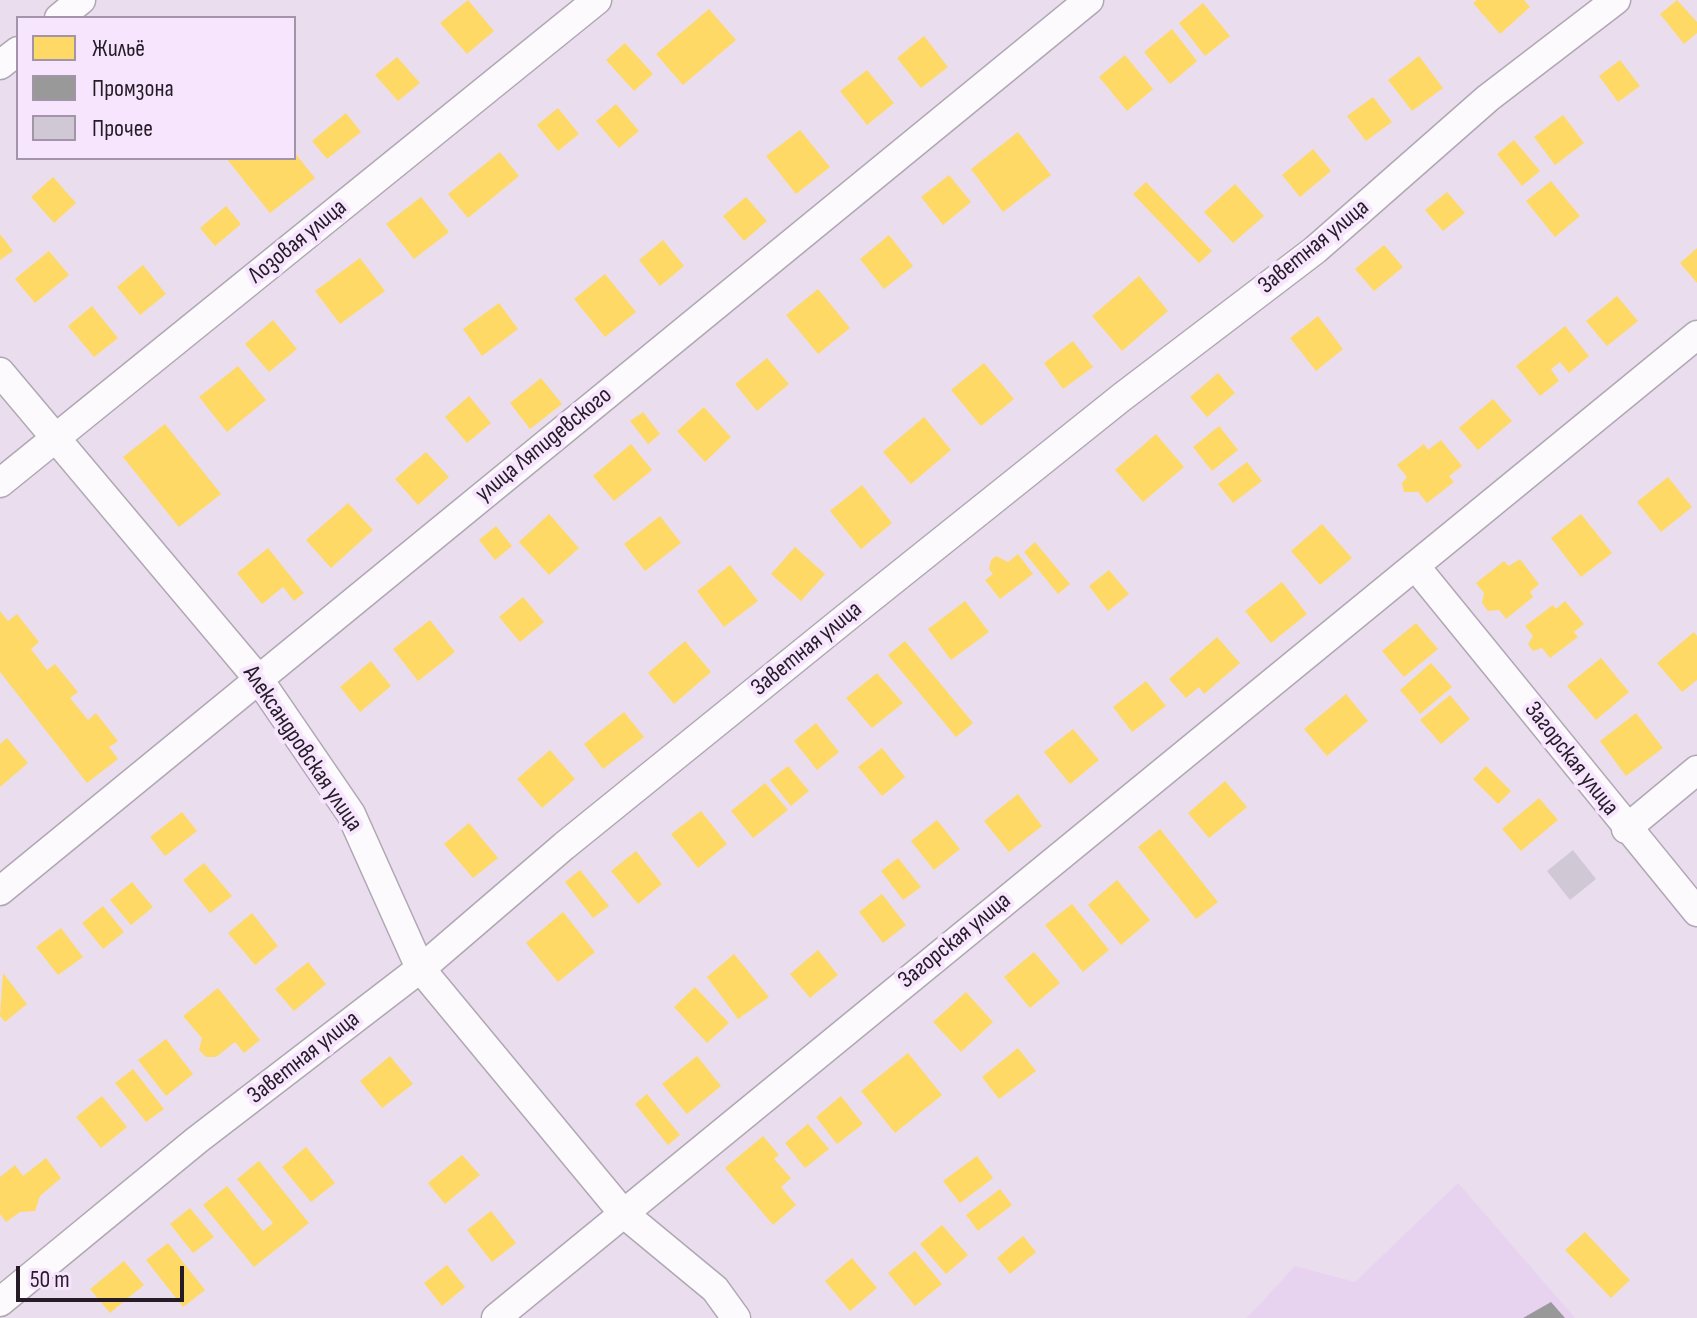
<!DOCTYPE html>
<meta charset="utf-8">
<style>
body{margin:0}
#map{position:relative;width:1697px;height:1318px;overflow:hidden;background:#eaddee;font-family:"Sofia Sans Condensed",sans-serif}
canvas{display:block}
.legend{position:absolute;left:16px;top:16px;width:280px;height:144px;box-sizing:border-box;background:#f7e5fe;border:2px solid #a395a8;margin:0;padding:10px 14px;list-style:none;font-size:24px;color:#251c28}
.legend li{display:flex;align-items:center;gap:16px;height:40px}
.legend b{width:40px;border:2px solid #a395a8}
.scale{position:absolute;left:16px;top:1266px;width:168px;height:36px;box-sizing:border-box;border:4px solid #251c28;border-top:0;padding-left:10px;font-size:24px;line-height:28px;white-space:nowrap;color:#251c28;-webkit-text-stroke:6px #f7e5fe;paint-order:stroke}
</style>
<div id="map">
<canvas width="1697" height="1318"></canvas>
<ul class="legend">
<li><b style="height:22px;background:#ffd966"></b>Жильё</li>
<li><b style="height:22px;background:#999"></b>Промзона</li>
<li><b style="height:22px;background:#d1c8d6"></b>Прочее</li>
</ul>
<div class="scale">50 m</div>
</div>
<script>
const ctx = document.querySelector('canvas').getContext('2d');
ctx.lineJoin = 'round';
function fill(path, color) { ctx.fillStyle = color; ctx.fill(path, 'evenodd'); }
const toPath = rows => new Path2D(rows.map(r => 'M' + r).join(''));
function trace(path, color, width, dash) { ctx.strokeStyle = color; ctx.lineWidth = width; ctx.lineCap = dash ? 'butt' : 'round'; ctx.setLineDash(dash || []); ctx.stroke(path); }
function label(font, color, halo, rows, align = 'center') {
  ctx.font = font + ' "Sofia Sans Condensed",sans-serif'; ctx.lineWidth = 8; ctx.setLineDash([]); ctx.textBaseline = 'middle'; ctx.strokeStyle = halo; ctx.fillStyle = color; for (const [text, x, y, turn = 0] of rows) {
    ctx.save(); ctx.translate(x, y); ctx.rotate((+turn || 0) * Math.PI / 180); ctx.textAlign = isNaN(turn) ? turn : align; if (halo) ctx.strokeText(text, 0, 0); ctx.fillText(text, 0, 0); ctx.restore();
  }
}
fill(toPath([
 [1458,1183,1575,1318,1247,1318,1295,1266,1355,1282]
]), '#e7d3ef');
fill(toPath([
 [468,0,494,31,467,54,440,23],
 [1477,0,1524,0,1530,7,1500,34,1473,3],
 [1677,0,1697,22,1697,33,1684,44,1660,14],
 [1203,3,1230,36,1205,56,1179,23],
 [709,9,736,40,683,85,656,54],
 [1172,29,1197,61,1170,84,1144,52],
 [924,36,948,67,921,88,897,58],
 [625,43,653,74,634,91,606,60],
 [1125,55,1153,89,1127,111,1099,77],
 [1419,56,1443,88,1412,111,1388,80],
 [397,57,420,83,398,101,375,75],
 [1620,60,1640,86,1618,102,1599,76],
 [867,70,894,103,867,125,840,91],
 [1373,97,1392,122,1366,141,1347,116],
 [616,104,639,131,619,148,596,121],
 [558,108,579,134,558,151,537,125],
 [346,113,361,132,327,159,312,141],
 [1563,115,1584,143,1555,165,1534,137],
 [800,130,830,167,796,194,766,156],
 [1018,132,1051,175,1003,212,971,169],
 [1514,140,1540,171,1522,186,1497,154],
 [1313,149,1331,171,1300,197,1282,175],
 [294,152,315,178,270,213,226,158,294,158],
 [500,152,519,176,468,218,448,194],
 [949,175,971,202,943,225,921,197],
 [53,177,76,203,54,223,31,197],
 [1551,181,1580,216,1555,237,1526,201],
 [1146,182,1212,251,1199,263,1133,194],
 [1235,184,1264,216,1233,243,1204,212],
 [1447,192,1465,213,1443,231,1425,210],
 [421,197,449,232,414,259,386,224],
 [746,197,767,221,744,241,723,216],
 [226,206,241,224,215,246,200,228],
 [0,234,13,251,0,260],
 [889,235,913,266,884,289,860,259],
 [663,240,684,266,660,286,639,260],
 [1384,245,1403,267,1374,291,1355,269],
 [1697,248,1697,283,1680,263],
 [49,251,69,275,35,303,15,279],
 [360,258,385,291,340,324,315,291],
 [143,265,166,294,140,315,117,287],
 [605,274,636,312,605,337,574,299],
 [1139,276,1168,311,1122,351,1092,316],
 [818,289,850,328,818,354,786,315],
 [1617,296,1638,321,1607,346,1586,321],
 [499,303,518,329,482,356,463,329],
 [92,306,118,338,94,357,68,326],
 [1318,316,1343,349,1316,371,1290,338],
 [273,320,297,349,269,372,245,344],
 [1565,326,1589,356,1569,373,1560,362,1551,369,1559,381,1540,396,1516,366],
 [1073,341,1093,367,1063,389,1044,363],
 [767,358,789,384,757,411,735,384],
 [984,363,1014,399,981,426,951,390],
 [238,366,266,400,227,432,199,397],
 [1218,373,1235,393,1207,417,1190,397],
 [541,378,562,404,530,429,510,403],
 [469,396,491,423,467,443,445,417],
 [1493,399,1512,421,1478,450,1459,428],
 [704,407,731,437,705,462,677,431],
 [643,412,660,434,648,444,630,421],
 [924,417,951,450,911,484,883,452],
 [165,424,221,494,179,527,123,457],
 [1219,426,1238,450,1212,471,1193,447],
 [1156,434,1184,467,1143,502,1115,470],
 [1441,440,1462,466,1449,476,1454,482,1427,503,1418,492,1404,492,1402,483,1407,477,1397,465,1424,444,1428,450],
 [631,444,652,470,614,501,593,476],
 [426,452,449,477,418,505,395,479],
 [1247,462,1262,481,1233,503,1218,484],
 [1668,477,1692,507,1661,532,1637,502],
 [862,485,892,523,861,549,830,511],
 [348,503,373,530,331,568,306,540],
 [549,514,579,548,549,575,519,542],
 [1581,514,1612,553,1581,577,1551,538],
 [660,516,681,543,645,571,624,544],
 [1322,524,1352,558,1320,585,1291,551],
 [496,526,512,546,495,560,479,540],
 [1035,542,1070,584,1058,594,1024,552],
 [795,547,825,574,801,601,771,574],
 [268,548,304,593,294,601,283,587,262,604,237,573],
 [1018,554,1033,574,1000,599,985,580,993,574,989,569,991,560,996,556,1008,562],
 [1520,559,1539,584,1530,592,1533,597,1506,619,1499,610,1488,611,1482,603,1484,593,1476,583,1504,561,1509,566],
 [730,565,758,601,724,627,697,591],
 [1109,570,1129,594,1108,611,1089,586],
 [1282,582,1307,614,1271,643,1245,611],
 [523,597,544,622,520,642,499,617],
 [965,601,989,632,951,660,928,629],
 [1565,601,1584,624,1574,632,1578,637,1550,658,1542,648,1533,651,1528,644,1533,636,1525,626,1553,605,1556,609],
 [0,611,8,621,17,614,39,642,31,649,47,670,55,664,78,692,70,698,88,720,96,713,118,741,109,747,118,759,87,783,0,672],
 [430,620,455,652,418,681,393,649],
 [1416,623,1438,649,1404,677,1382,651],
 [1694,632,1697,636,1697,680,1682,692,1657,663],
 [1217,637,1240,663,1204,694,1199,687,1186,698,1169,679],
 [685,641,711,672,674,704,648,673],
 [905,641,973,723,956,737,888,655],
 [1601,658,1629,692,1596,720,1567,686],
 [371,661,391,686,360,712,340,687],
 [1431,663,1452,687,1420,714,1400,690],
 [877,673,903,703,872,728,846,698],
 [1146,681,1166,706,1132,732,1113,707],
 [1346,694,1368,721,1327,756,1304,729],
 [1450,695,1470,719,1441,744,1420,720],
 [624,712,644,737,603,769,584,744],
 [1636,713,1663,748,1626,776,1600,741],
 [816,723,839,752,817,770,794,741],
 [1073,729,1099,760,1070,784,1044,752],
 [7,738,28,763,0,787,0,744],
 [882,748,905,777,882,796,858,767],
 [550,750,575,779,542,808,517,779],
 [788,766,809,791,791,806,770,780],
 [1486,766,1511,791,1498,804,1473,779],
 [1225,781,1247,807,1209,838,1188,813],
 [765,783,788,810,753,838,731,811],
 [1018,794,1042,826,1009,852,984,821],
 [1539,798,1558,820,1521,851,1502,829],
 [701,811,727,844,698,868,671,834],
 [182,812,197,831,165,856,150,837],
 [937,820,960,849,934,870,911,841],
 [469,823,498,858,473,878,444,844],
 [1160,829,1218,902,1196,919,1138,847],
 [636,851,662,884,638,904,611,871],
 [898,858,921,887,903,900,881,871],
 [204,863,232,896,210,913,183,880],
 [580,870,609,906,593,918,565,882],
 [1117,880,1150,920,1121,945,1088,905],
 [132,882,153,907,131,925,110,900],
 [882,894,906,925,883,943,859,912],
 [1072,904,1109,950,1083,972,1045,925],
 [103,906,124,932,103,949,82,923],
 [563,912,595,952,558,982,526,943],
 [252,913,278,946,255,965,228,933],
 [61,928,83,957,58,975,36,947],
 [818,950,838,975,810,998,790,974],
 [1034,952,1060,983,1030,1008,1004,977],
 [734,954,769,997,738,1019,707,977],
 [308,962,326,984,294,1011,275,989],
 [3,973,27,1004,5,1022,0,1016],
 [695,987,729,1023,707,1043,674,1007],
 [218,988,260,1040,244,1053,235,1042,216,1057,206,1057,199,1050,202,1038,183,1016],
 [966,992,993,1022,961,1052,933,1022],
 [166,1039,193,1074,166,1096,138,1060],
 [1018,1048,1036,1071,999,1099,982,1077],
 [908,1053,942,1095,895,1133,861,1091],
 [390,1056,413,1084,382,1108,360,1081],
 [697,1056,721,1086,687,1114,662,1084],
 [133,1069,164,1109,146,1122,115,1083],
 [647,1094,680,1135,668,1145,635,1104],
 [102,1096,127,1127,101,1148,76,1117],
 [841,1096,863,1124,837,1144,816,1117],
 [808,1124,829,1149,805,1168,785,1143],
 [763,1136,779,1155,774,1159,791,1178,781,1187,796,1205,773,1225,725,1168],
 [306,1147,335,1183,311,1202,282,1167],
 [462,1155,480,1175,445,1204,428,1183],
 [977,1156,993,1178,960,1203,943,1181],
 [46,1158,61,1178,40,1196,35,1211,20,1212,6,1222,0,1214,0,1177,15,1165,23,1176],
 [259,1161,309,1223,254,1267,203,1205,227,1186,263,1231,273,1223,237,1179],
 [1000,1189,1012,1205,978,1231,966,1215],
 [190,1208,214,1237,193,1253,170,1224],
 [491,1211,516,1243,492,1262,467,1230],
 [942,1225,968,1255,946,1274,920,1244],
 [1585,1232,1630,1280,1611,1298,1565,1250],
 [1023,1236,1036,1252,1010,1274,997,1258],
 [168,1243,205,1290,183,1307,146,1260],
 [915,1251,942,1284,915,1306,888,1273],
 [852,1258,877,1288,850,1311,825,1281],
 [124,1261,144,1285,110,1313,90,1289],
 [447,1265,465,1287,442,1306,424,1283]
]), '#ffd966');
fill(toPath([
 [1551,1302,1565,1318,1523,1318]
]), '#999');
fill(toPath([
 [1573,850,1596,879,1570,900,1547,871]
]), '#d1c8d6');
const minor = toPath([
 [59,18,81,0],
 [0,65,18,51],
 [0,372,260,681,351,814,420,968,623,1213,715,1289,736,1318],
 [0,483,597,0],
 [1416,567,1697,912],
 [1626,829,1697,770],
 [0,891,1089,0],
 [0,1302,197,1140,430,961,564,846,842,621,1122,397,1315,250,1488,98,1616,0],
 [496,1318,1697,335]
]);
trace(minor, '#b0a7b4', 31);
trace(minor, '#fcfafc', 28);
label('24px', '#251c28', '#f7e5fe', [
 ["Лозовая улица",298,242,-39],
 ["Заветная улица",1314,247,-39],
 ["улица Ляпидевского",544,445,-39],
 ["Заветная улица",807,649,-39],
 ["Александровская улица",302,749,56],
 ["Загорская улица",1571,759,52],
 ["Загорская улица",955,941,-39],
 ["Заветная улица",304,1058,-38]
]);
</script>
